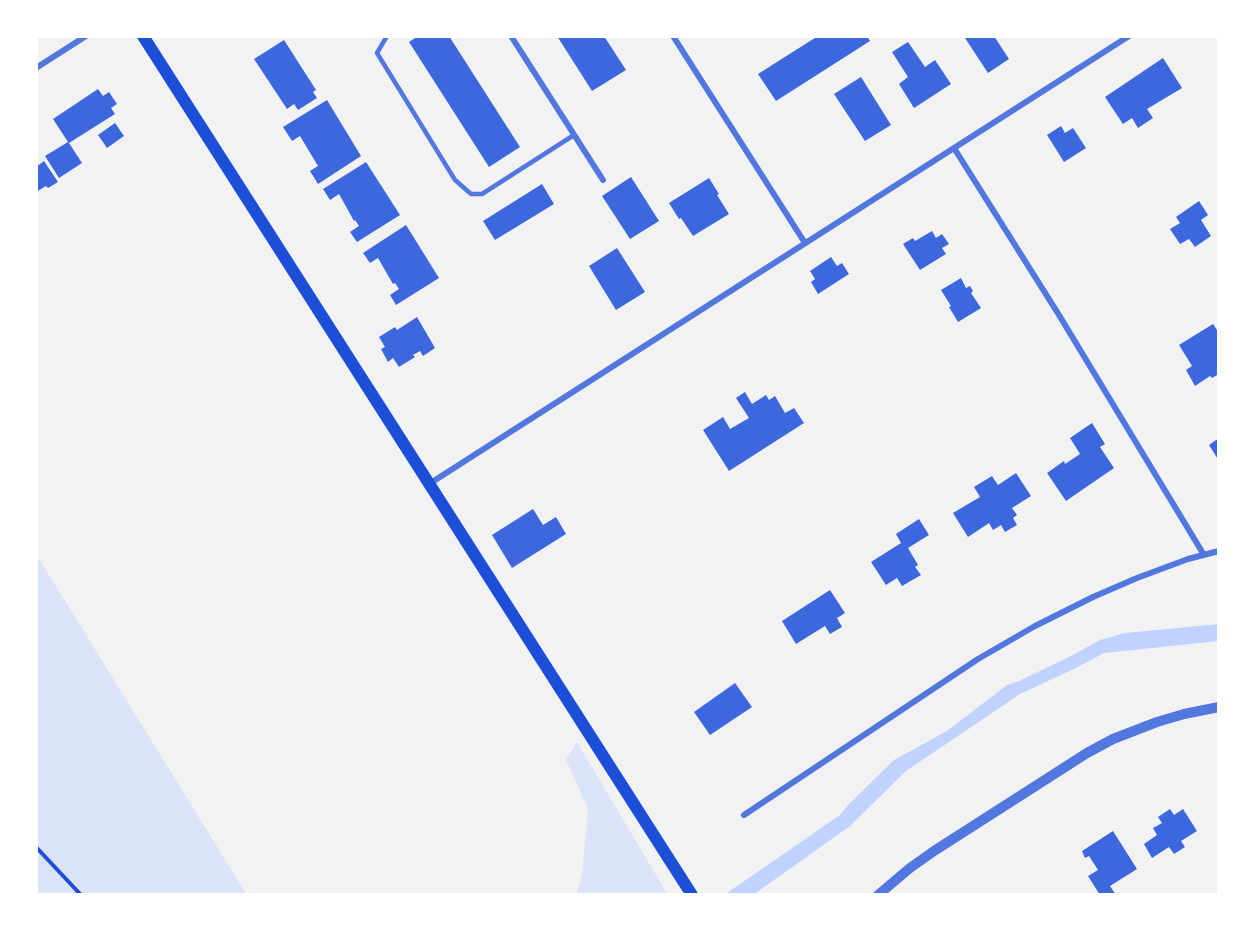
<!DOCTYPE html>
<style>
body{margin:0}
#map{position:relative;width:1255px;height:931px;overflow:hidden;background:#f2f2f2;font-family:"DejaVu Sans",sans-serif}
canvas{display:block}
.frame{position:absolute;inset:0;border:38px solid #fff;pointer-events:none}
</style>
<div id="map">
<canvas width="1255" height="931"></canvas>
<div class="frame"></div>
</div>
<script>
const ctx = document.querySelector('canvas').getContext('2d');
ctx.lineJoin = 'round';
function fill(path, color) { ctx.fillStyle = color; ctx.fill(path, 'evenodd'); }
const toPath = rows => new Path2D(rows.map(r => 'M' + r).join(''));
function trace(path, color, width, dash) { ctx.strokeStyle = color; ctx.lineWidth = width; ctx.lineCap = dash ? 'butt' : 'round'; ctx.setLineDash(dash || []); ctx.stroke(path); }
fill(toPath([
 [36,554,247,895,36,895],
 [577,742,668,895,576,895,582,875,588,809,566,760]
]), '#dbe4f7');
fill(toPath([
 [1219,624,1219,641,1104,653,1076,668,1020,694,906,771,850,826,753,895,724,895,840,815,847,806,894,760,947,731,1007,685,1019,681,1071,656,1100,640,1125,633]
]), '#bfd3fe');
fill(toPath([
 [418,36,449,36,520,147,489,167,409,42],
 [557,36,604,36,626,70,592,91],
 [818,36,867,36,870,41,776,101,758,74],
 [967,36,994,36,1009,59,988,73,965,38],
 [284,40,316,90,313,92,317,98,298,110,294,104,287,109,254,59],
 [908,42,925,67,935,60,951,84,914,108,899,84,908,77,892,52],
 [1163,58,1182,88,1147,109,1153,118,1138,128,1132,118,1123,124,1105,97],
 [861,77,891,125,865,141,834,94],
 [98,89,103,96,109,92,117,104,111,108,115,114,69,143,82,163,59,178,45,156,68,142,53,119],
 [327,100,361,156,318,184,310,171,318,166,300,136,292,141,283,127],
 [115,123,124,136,107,148,98,135],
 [1061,126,1065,133,1073,128,1086,148,1064,162,1047,135],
 [44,161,58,182,48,188,46,186,36,192,36,167],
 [366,162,400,215,357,242,350,232,359,226,355,220,354,221,339,194,330,200,323,189],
 [631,177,659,221,630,239,602,196],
 [709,178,719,194,717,195,729,214,693,236,681,218,679,219,669,203],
 [542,184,554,204,495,240,483,221],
 [1199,201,1208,215,1201,220,1211,236,1195,247,1189,239,1180,244,1170,229,1180,223,1176,217],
 [406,225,439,278,396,305,390,295,399,289,395,283,393,284,378,258,370,263,363,253],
 [932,231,936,238,942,234,949,244,942,248,946,254,920,270,903,244,913,238,915,241],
 [617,248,645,292,616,310,589,266],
 [831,257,837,266,842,263,849,274,818,294,811,282,815,279,810,271],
 [961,278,966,288,970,286,973,291,971,293,981,308,958,322,949,307,951,306,941,290],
 [417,317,435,348,423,356,420,351,413,355,415,357,399,367,393,358,388,362,381,349,385,347,379,337,395,327,397,330],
 [1213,324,1219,333,1219,374,1212,378,1210,376,1195,386,1186,370,1192,366,1179,345],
 [745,392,752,404,766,395,769,400,775,396,785,413,794,408,804,423,729,471,703,430,723,417,730,429,749,418,736,398],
 [1092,423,1105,444,1100,447,1114,468,1066,501,1047,473,1064,461,1065,464,1080,454,1070,438],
 [1219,438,1219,461,1209,445],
 [1016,473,1031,496,1012,508,1017,515,1013,518,1017,525,1005,532,1001,525,993,530,989,523,968,537,953,513,980,497,974,487,992,476,998,485],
 [533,509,543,525,556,517,566,534,512,568,492,535],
 [919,519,929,535,908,548,918,565,915,567,921,575,902,586,897,578,886,585,871,562,901,543,896,534],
 [830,590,845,613,837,618,842,627,830,634,825,626,796,644,782,621],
 [735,683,752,707,710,735,694,712],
 [1170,809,1174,815,1183,809,1197,831,1181,841,1185,847,1174,854,1169,847,1152,858,1144,844,1157,835,1153,828,1162,823,1158,817],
 [1113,831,1137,869,1110,886,1116,895,1100,895,1088,876,1098,870,1089,856,1085,858,1082,851]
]), '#3d67dc');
trace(toPath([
 [36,847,81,895]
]), '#1d4ed8', 4);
trace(toPath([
 [387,36,377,53,455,180,471,194,482,194,574,135]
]), '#5277de', 4.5);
trace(toPath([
 [511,36,603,180],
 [673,36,805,243],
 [36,68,86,36],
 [954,148,1059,315,1204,555],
 [429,484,1129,36],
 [744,815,978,659,1035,626,1093,597,1137,578,1188,559,1219,551]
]), '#5277de', 6);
trace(toPath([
 [878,895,910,868,934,851,1087,753,1113,739,1157,722,1184,714,1219,707]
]), '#5277de', 10);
trace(toPath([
 [143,36,692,895]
]), '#1d4ed8', 12);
</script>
